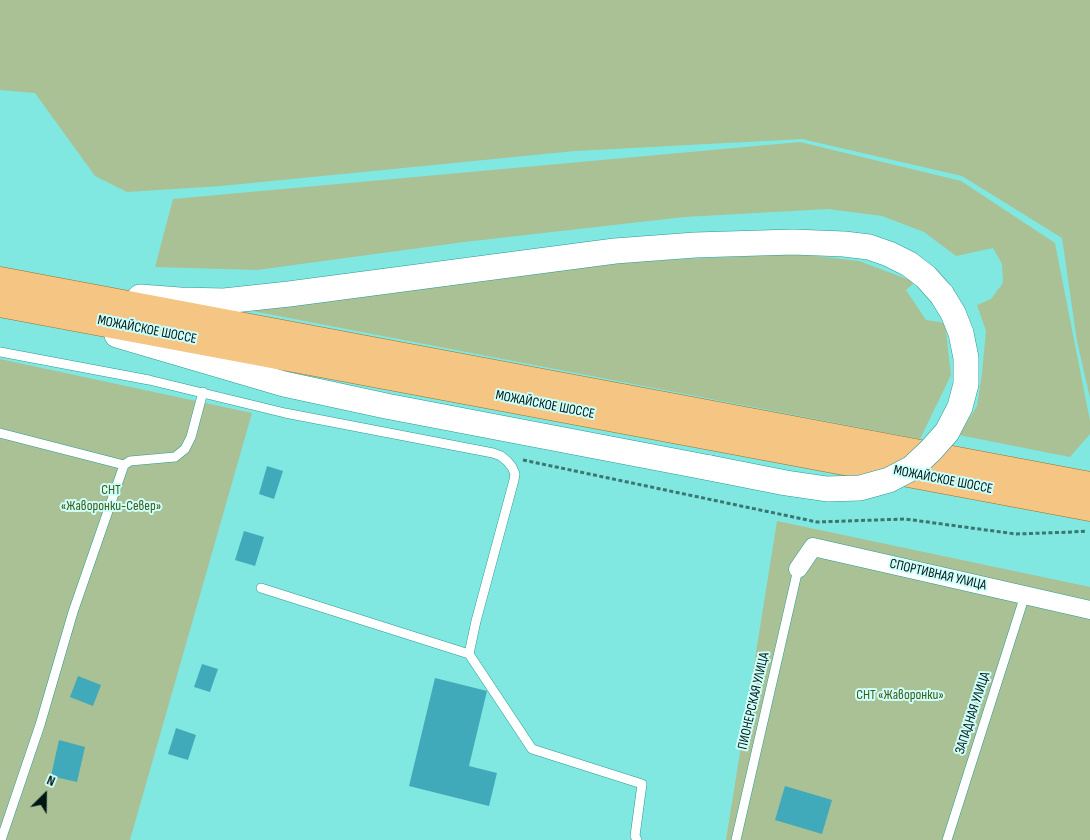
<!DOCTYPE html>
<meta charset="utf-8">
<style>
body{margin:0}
#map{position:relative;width:1090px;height:840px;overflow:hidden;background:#80e8e0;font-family:"Sofia Sans Condensed",sans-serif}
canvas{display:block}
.north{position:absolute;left:20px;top:770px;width:50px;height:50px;-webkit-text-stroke:4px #cffffa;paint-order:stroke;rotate:23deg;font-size:14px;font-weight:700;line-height:20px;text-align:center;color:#011514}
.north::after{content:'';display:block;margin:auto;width:18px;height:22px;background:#011514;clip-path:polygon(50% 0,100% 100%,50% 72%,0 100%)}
</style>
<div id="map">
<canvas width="1090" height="840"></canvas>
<div class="north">N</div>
</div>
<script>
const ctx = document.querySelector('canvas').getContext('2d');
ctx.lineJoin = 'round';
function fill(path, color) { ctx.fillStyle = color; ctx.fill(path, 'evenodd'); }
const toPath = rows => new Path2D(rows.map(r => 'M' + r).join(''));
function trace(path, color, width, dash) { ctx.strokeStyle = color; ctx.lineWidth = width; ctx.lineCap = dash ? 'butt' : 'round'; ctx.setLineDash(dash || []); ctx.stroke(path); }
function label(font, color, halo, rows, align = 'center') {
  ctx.font = font + ' "Sofia Sans Condensed",sans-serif'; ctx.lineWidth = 4; ctx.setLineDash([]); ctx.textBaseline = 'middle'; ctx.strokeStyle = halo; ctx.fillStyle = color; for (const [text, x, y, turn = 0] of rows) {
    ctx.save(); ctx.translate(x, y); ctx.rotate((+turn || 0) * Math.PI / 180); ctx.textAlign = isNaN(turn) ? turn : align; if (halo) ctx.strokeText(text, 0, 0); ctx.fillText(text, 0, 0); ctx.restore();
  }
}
fill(toPath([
 [0,0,1090,0,1090,398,1077,341,1062,238,962,176,802,139,575,151,221,186,127,192,95,176,35,93,0,90],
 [800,142,961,181,1055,243,1090,421,1090,434,1070,457,959,435,977,406,982,373,986,331,977,305,991,299,1003,283,1002,264,993,248,956,256,924,232,882,216,828,209,684,217,464,242,257,270,155,267,173,199],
 [799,254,859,261,915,282,906,290,926,320,945,323,951,375,920,439,242,309,467,281,637,261],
 [0,359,252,413,130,840,0,840],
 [777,521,1090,587,1090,840,726,840]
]), '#aac095');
fill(toPath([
 [267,466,283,471,274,499,259,494],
 [244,531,264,537,255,566,235,560],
 [202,664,218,669,210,692,194,687],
 [78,676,101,685,93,706,70,697],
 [435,678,487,691,469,766,497,773,489,806,409,786],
 [176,728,196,735,188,760,168,754],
 [59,740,85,747,77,782,51,776],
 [785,786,832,800,822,834,775,820]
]), '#40aaba');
const service = toPath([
 [0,352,149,380,285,413,493,453,501,456,507,461,512,467,515,474,514,480,476,621,469,654],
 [0,433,124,465],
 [261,588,469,654,532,749,642,784,635,836,637,840],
 [1,840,40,725,73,612,124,465,130,461,175,457,185,449,191,437,203,392],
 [736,840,798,569],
 [947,840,1025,595]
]);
const minor = toPath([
 [798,569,813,547,1090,610]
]);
const secondary = toPath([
 [140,297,180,300,224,301,289,294,516,264,615,251,695,245,793,242,844,244,869,247,889,254,909,264,926,277,942,295],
 [117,335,284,384,386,406,710,468]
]);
const primary = toPath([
 [0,281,1090,486],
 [0,303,1090,507]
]);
trace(service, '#2a9a94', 10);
trace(minor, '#2a9a94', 19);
trace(secondary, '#2a9a94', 26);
trace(primary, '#9b6f28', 29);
trace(toPath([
 [523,460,817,522,905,519,1016,534,1072,532,1087,531]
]), '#3b7672', 3, [4, 2.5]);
trace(service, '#fff', 9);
trace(minor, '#fff', 18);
trace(secondary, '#fff', 25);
trace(primary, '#f5c584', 28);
const secondaryBridge = toPath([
 [710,468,786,483,827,489,860,488,889,480,912,468,931,450,947,432,960,407,966,384,966,358,961,333,953,313,942,295]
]);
trace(secondaryBridge, '#2a9a94', 26, []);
trace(secondaryBridge, '#fff', 25);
label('14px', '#011514', '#cffffa', [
 ["МОЖАЙСКОЕ ШОССЕ",147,330,11],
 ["МОЖАЙСКОЕ ШОССЕ",545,405,11],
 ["МОЖАЙСКОЕ ШОССЕ",943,480,11],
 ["СПОРТИВНАЯ УЛИЦА",938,575,13],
 ["ПИОНЕРСКАЯ УЛИЦА",754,701,-77],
 ["ЗАПАДНАЯ УЛИЦА",973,713,-72]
]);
label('14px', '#405c17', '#cffffa', [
 ["СНТ",111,490],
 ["«Жаворонки-Север»",111,506],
 ["СНТ «Жаворонки»",900,695]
]);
</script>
